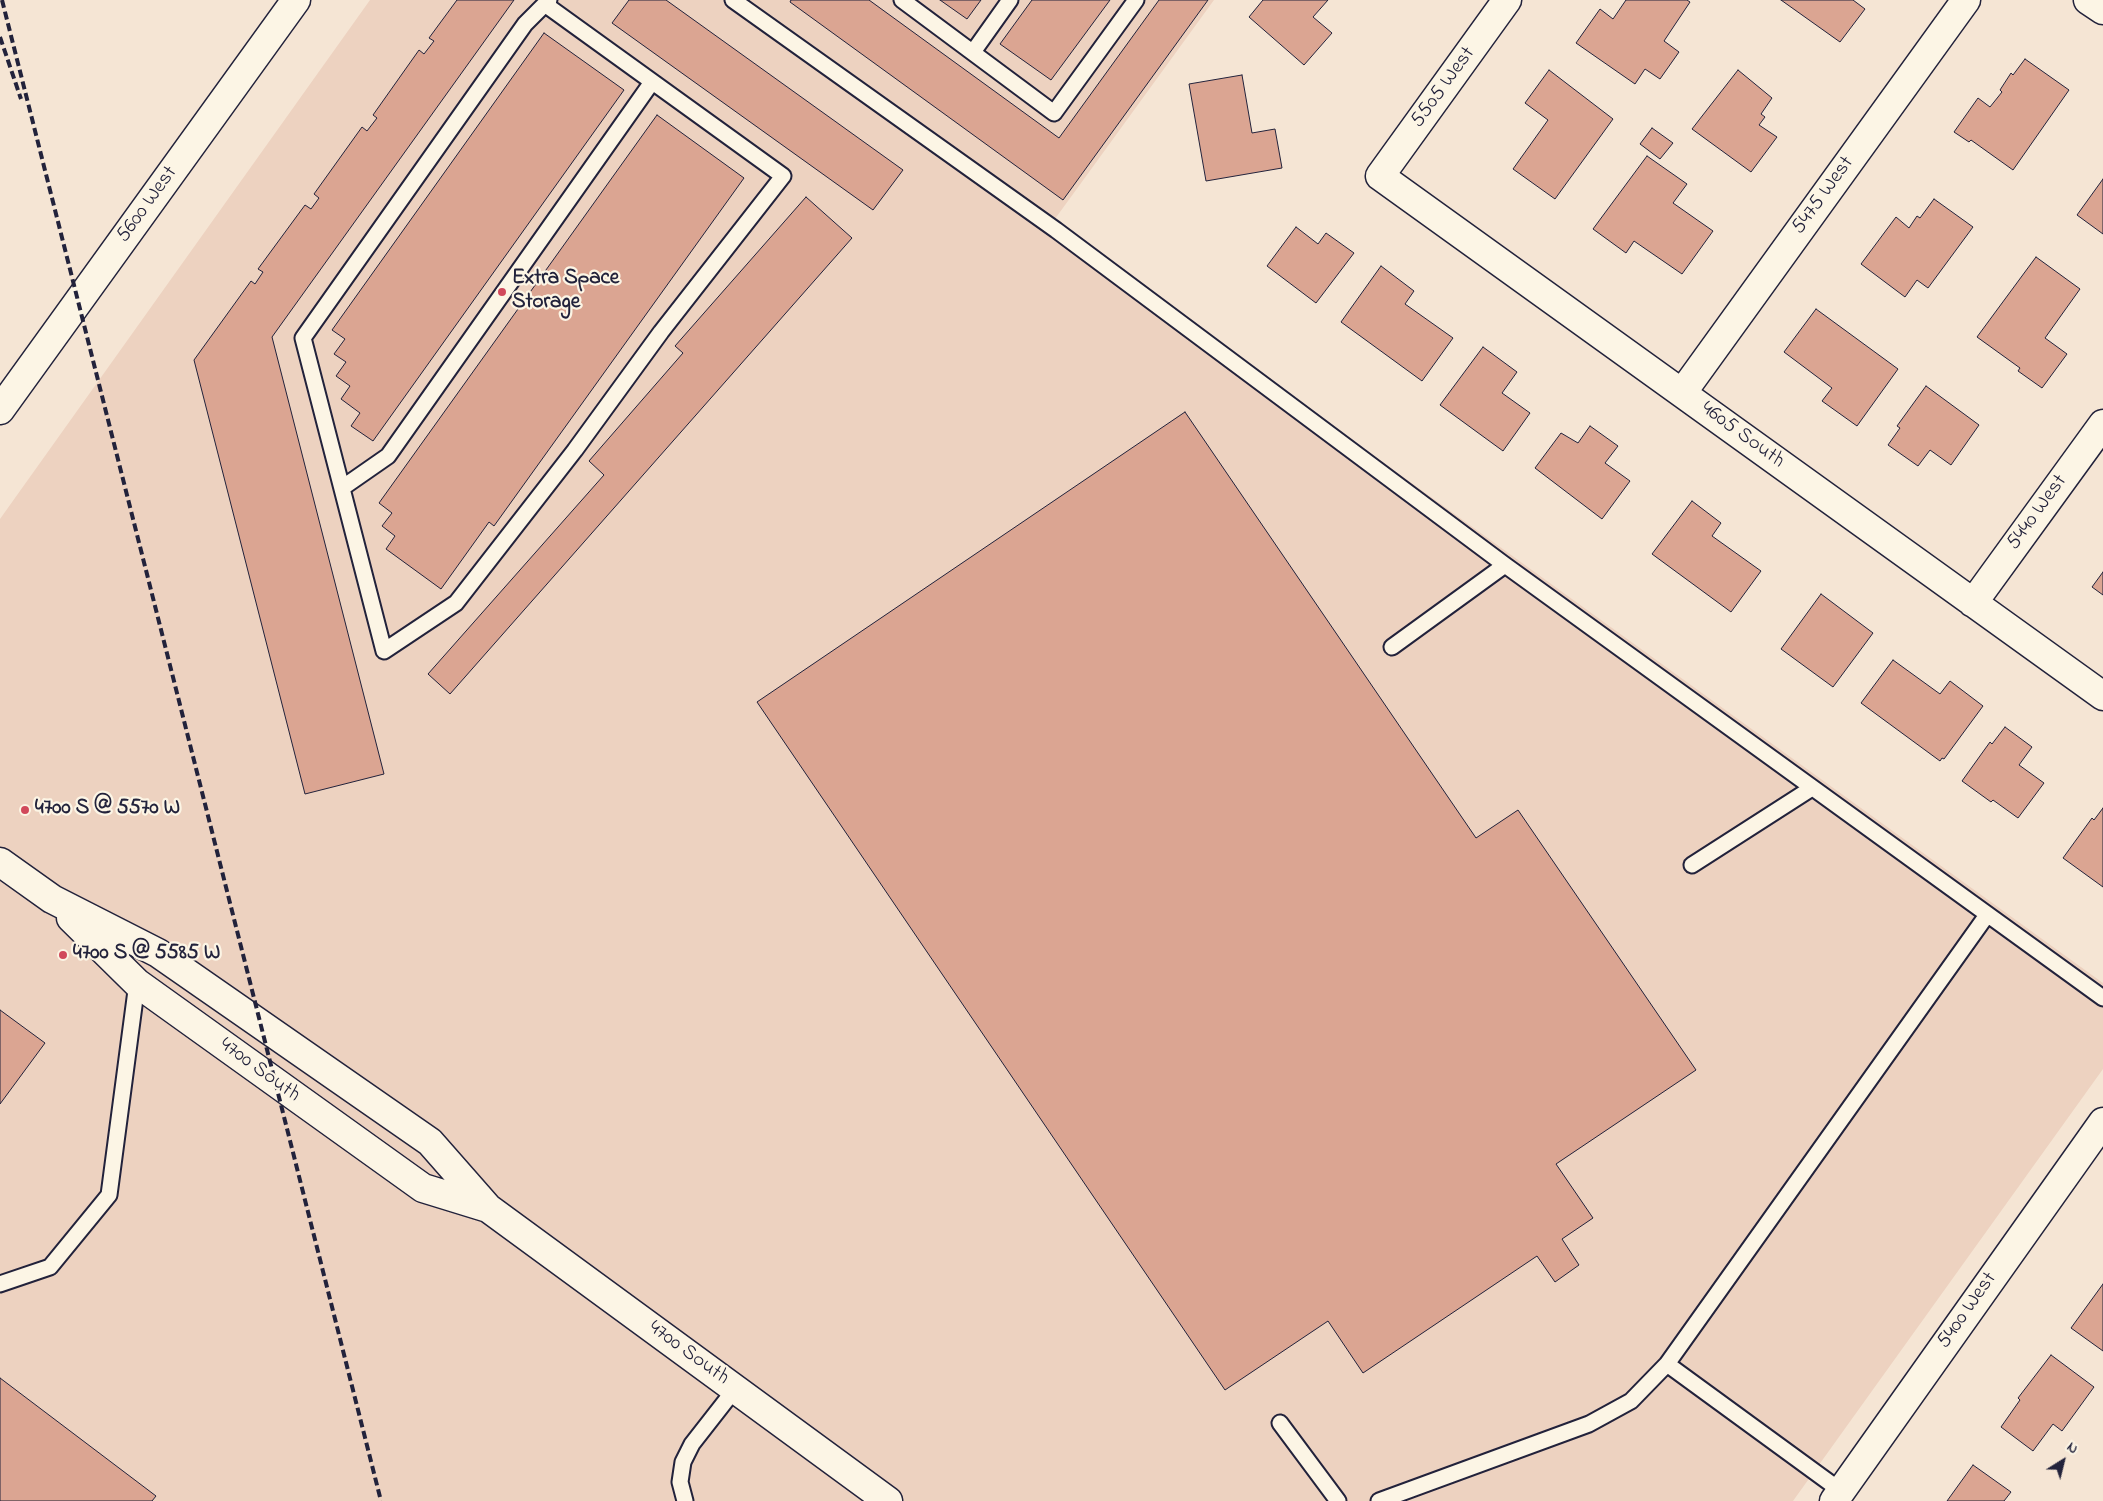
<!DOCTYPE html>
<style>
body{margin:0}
#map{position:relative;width:2103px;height:1501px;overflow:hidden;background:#f5e5d4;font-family:"Indie Flower",sans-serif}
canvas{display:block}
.north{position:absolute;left:2038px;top:1436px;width:50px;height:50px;-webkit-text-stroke:4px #fcf5e5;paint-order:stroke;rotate:36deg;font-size:14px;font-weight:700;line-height:20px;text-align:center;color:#22223b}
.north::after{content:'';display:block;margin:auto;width:18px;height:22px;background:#22223b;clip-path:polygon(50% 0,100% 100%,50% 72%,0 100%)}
</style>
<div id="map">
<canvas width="2103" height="1501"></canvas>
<div class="north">N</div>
</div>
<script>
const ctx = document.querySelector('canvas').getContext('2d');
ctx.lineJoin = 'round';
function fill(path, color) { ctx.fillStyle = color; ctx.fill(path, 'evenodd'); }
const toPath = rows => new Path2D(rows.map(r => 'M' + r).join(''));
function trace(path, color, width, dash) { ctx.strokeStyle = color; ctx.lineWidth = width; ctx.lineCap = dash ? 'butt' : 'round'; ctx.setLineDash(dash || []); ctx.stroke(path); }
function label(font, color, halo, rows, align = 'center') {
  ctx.font = font + ' "Indie Flower",sans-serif'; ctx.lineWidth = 4.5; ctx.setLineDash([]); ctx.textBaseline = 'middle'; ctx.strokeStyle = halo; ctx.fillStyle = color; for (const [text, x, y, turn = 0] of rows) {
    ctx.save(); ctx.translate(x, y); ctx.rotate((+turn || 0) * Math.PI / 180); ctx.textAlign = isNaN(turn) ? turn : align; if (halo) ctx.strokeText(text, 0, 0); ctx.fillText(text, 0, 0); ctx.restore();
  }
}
fill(toPath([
 [370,0,1214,0,1052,223,2103,983,2103,1069,1793,1501,0,1501,0,519]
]), '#edd2c0');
const building = toPath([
 [457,0,514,0,272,337,384,774,305,794,194,360,251,281,255,284,263,272,258,269,305,205,311,209,319,198,314,194,362,127,367,131,377,118,373,115,419,50,424,54,434,41,429,38,457,0],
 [629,0,666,0,903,170,873,210,612,23,629,0],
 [791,0,869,0,1059,138,1159,0,1208,0,1063,200,790,2,791,0],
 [940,0,981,0,967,19,940,0],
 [1032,0,1110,0,1051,80,1000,44,1032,0],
 [1263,0,1328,0,1313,17,1332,33,1304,65,1249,17,1263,0],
 [1626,0,1687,0,1690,2,1664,41,1679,52,1660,79,1645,69,1635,84,1576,43,1600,9,1613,19,1626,0],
 [1781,0,1853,0,1865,9,1840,42,1781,0],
 [544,33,624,90,373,441,351,426,360,413,341,399,350,386,336,376,346,362,334,354,345,339,332,330,544,33],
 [2025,59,2069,90,2013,170,1971,140,1969,142,1954,132,1978,98,1990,107,2002,92,2000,90,2011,73,2013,75,2025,59],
 [1549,70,1613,119,1555,199,1513,169,1548,120,1525,103,1549,70],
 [1738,70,1772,98,1761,114,1765,117,1759,125,1777,137,1751,172,1692,129,1738,70],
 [1242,75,1252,133,1275,129,1282,168,1206,181,1189,84,1242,75],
 [657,115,744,178,494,526,489,522,441,589,386,549,395,536,382,526,392,513,379,503,657,115],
 [1652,128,1673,143,1660,159,1640,144,1652,128],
 [1647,156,1687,184,1673,203,1713,231,1682,274,1634,241,1626,253,1593,229,1647,156],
 [2103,179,2103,234,2077,215,2103,179],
 [806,197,852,238,450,694,428,674,604,475,589,461,683,353,675,346,806,197],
 [1934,199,1973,227,1928,288,1917,280,1905,297,1861,264,1896,217,1909,228,1917,216,1920,218,1934,199],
 [1296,227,1318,244,1326,233,1354,253,1316,303,1267,266,1296,227],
 [2036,257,2080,289,2045,338,2067,354,2042,388,2018,371,2020,368,1977,337,2036,257],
 [1381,266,1414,291,1405,304,1453,338,1422,381,1341,322,1381,266],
 [1816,309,1898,369,1857,426,1822,401,1832,388,1784,352,1816,309],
 [1483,347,1517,372,1502,393,1530,413,1503,451,1440,405,1483,347],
 [1926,386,1979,425,1951,465,1930,450,1918,466,1888,445,1900,428,1897,426,1926,386],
 [1185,412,1476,838,1518,810,1696,1070,1556,1164,1593,1218,1562,1239,1579,1265,1555,1282,1537,1256,1363,1373,1328,1321,1225,1390,757,702,1185,412],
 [1590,426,1618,446,1605,463,1630,481,1602,519,1535,468,1561,433,1578,443,1590,426],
 [1692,501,1721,523,1712,536,1761,571,1731,612,1652,554,1692,501],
 [2103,572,2103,595,2092,587,2103,572],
 [1821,594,1873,633,1833,687,1781,649,1821,594],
 [1893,660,1940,694,1950,681,1983,706,1944,759,1942,758,1940,761,1861,703,1893,660],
 [2005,727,2032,747,2019,765,2044,783,2018,818,1993,800,1991,802,1962,781,1990,742,1992,744,2005,727],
 [2103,808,2103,887,2063,858,2092,818,2094,820,2103,808],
 [0,1010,45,1043,0,1104,0,1010],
 [2103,1284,2103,1351,2071,1328,2103,1284],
 [2051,1355,2094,1387,2062,1431,2053,1424,2033,1451,2001,1427,2020,1400,2018,1398,2051,1355],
 [0,1378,156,1496,152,1501,0,1501,0,1378],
 [1973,1465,2011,1492,2004,1501,1947,1501,1973,1465]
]);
fill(building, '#dba592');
trace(building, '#22223b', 1);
const lane = toPath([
 [733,0,1056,230,1505,565,2103,998],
 [902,0,1054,113,1136,0],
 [546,5,783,176,661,332,575,450,456,603,384,651,303,338,525,24,549,0],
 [973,52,1010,0],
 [342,488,388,456,652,82],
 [1392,647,1505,565],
 [1692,865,1812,788],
 [0,1284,50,1267,109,1195,137,983],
 [1667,1364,1841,1491],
 [1280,1423,1338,1501],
 [685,1501,680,1482,683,1462,692,1444,735,1389],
 [1379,1501,1589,1424,1631,1401,1667,1364,1987,915]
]);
const street = toPath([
 [1507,0,1380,176,2103,696],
 [2088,0,2103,10],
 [1682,393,1966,0],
 [1973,603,2103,424]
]);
const secondary = toPath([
 [0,410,296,0],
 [0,862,52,899,158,953,430,1142,488,1208,888,1501],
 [71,918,137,983,423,1188,488,1208],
 [1834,1501,2103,1122]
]);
trace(lane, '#22223b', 19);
trace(street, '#22223b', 31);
trace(secondary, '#22223b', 31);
trace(lane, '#fcf5e5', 15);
trace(street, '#fcf5e5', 28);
trace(secondary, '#fcf5e5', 28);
trace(toPath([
 [2,0,381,1501],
 [0,37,21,99]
]), '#22223b', 4, [8, 4]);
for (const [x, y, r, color] of [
 [502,292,5,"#d1495b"],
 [25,810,5,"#d1495b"],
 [63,955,5,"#d1495b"]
]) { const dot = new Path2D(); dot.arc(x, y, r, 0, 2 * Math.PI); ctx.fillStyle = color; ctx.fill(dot); trace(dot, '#fcf5e5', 2); }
label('21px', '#22223b', '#fcf5e5', [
 ["5505 West",1444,88,-54],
 ["5475 West",1824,196,-54],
 ["5600 West",148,205,-54],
 ["4605 South",1742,436,36],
 ["5440 West",2038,513,-54],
 ["4700 South",259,1071,36],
 ["5400 West",1968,1311,-55],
 ["4700 South",688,1354,36]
]);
label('bold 21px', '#22223b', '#fcf5e5', [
 ["Extra Space",512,280],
 ["Storage",512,304],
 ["4700 S @ 5570 W",35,810],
 ["4700 S @ 5585 W",73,955]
], 'left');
</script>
